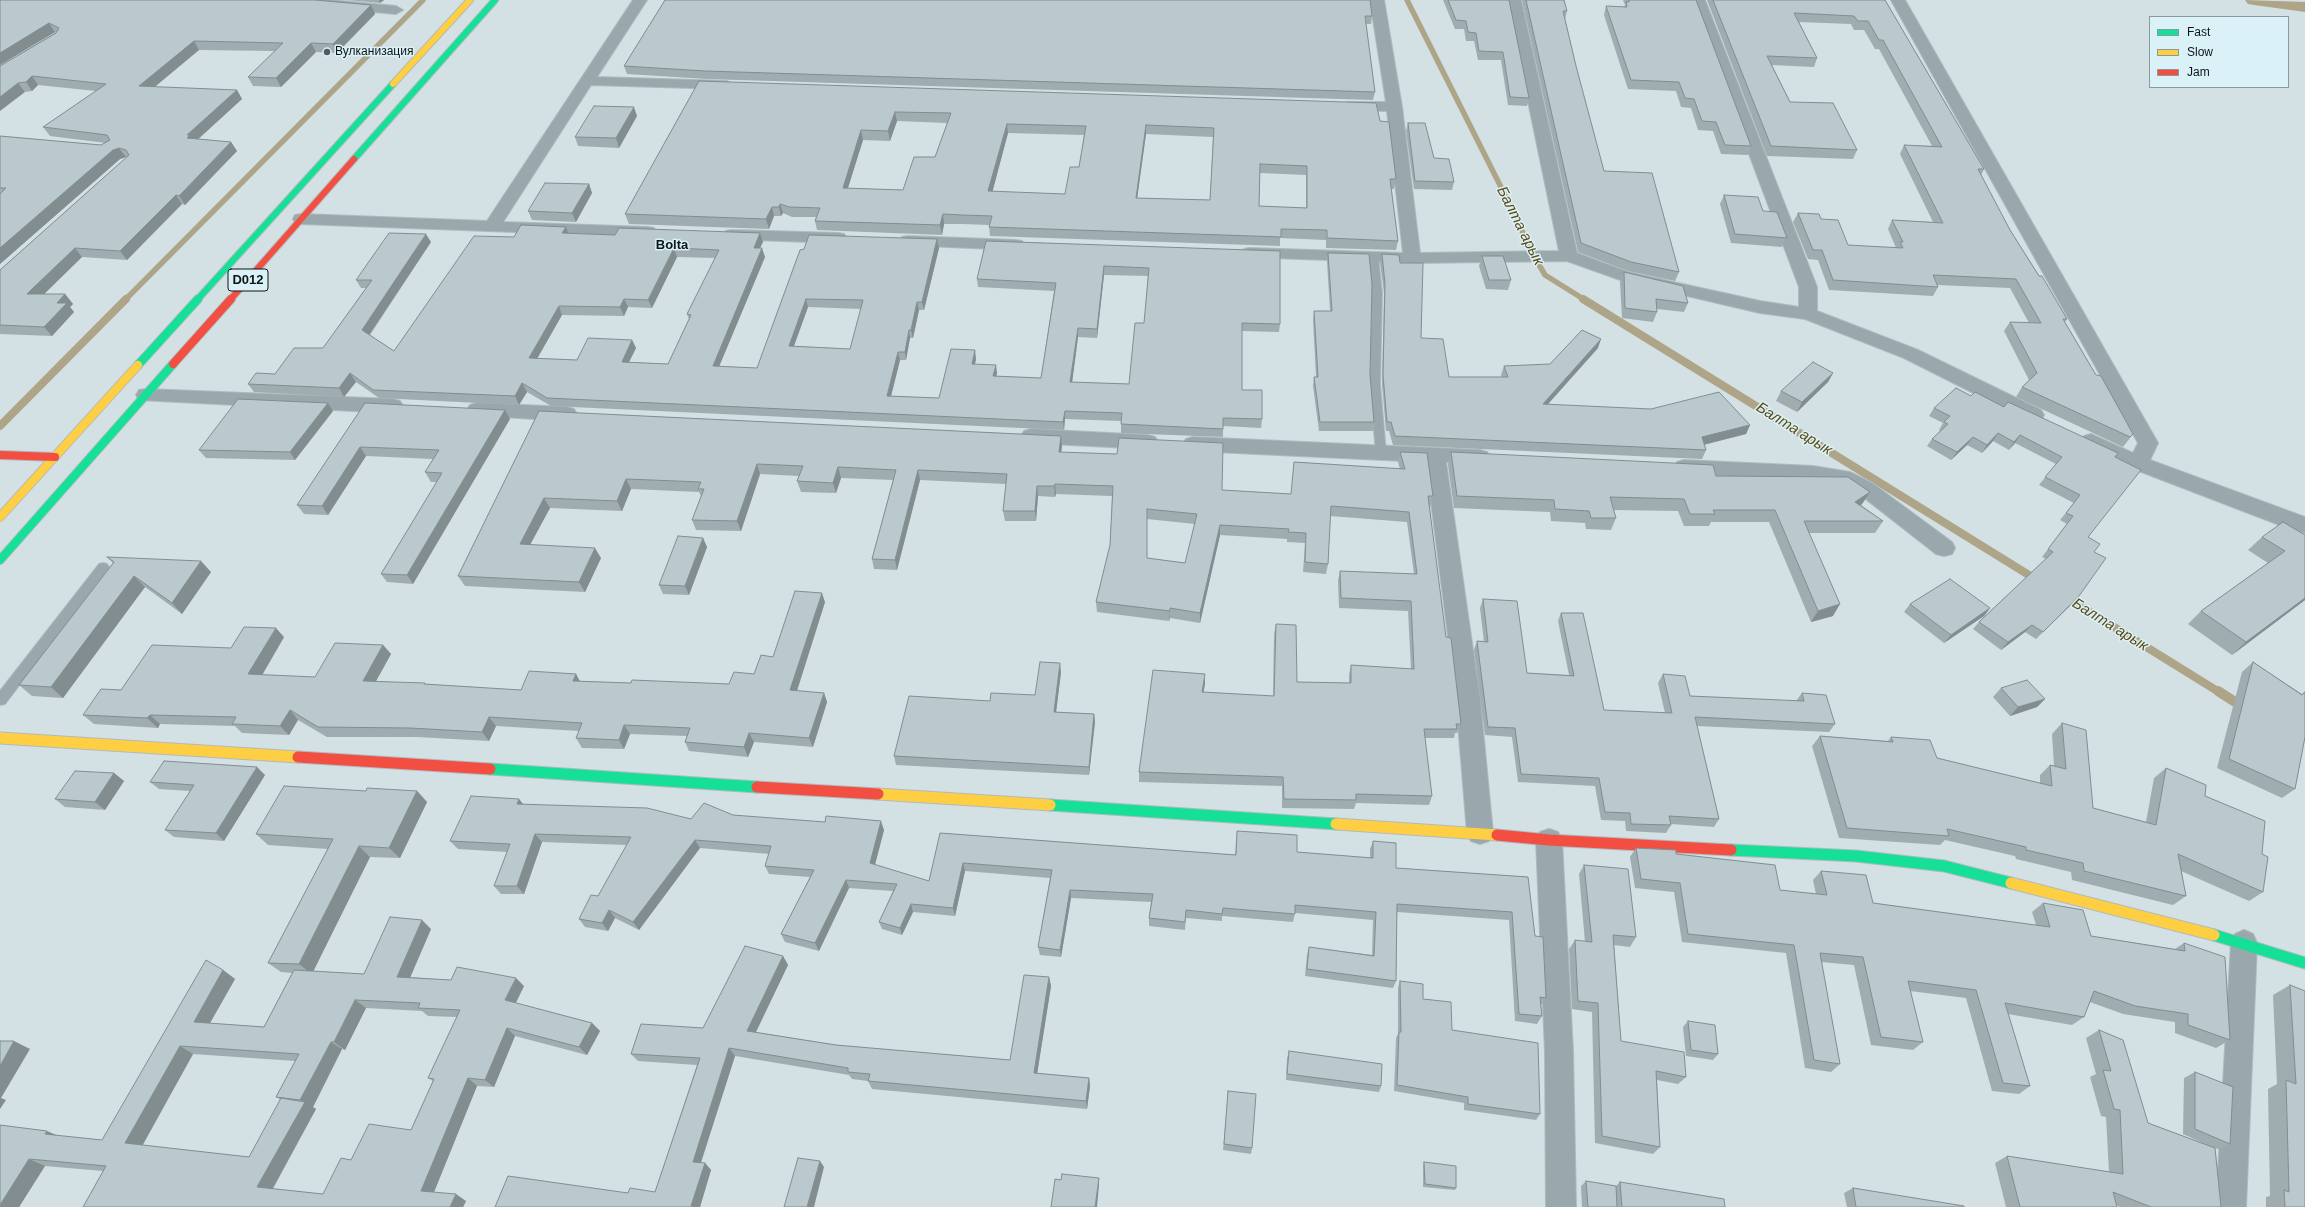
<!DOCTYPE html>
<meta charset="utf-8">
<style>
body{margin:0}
#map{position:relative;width:2305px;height:1207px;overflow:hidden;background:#d3e0e4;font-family:Helvetica,sans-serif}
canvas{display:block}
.legend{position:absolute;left:2149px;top:16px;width:140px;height:72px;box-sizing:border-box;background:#dbf1f8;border:1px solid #89999e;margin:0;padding:5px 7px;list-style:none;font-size:12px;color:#0d1517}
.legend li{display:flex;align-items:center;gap:8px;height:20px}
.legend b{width:20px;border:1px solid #89999e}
</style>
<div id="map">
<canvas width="2305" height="1207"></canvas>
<ul class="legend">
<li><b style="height:5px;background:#16e098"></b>Fast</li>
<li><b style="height:5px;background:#ffcf43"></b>Slow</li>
<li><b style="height:5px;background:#f24e42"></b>Jam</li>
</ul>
</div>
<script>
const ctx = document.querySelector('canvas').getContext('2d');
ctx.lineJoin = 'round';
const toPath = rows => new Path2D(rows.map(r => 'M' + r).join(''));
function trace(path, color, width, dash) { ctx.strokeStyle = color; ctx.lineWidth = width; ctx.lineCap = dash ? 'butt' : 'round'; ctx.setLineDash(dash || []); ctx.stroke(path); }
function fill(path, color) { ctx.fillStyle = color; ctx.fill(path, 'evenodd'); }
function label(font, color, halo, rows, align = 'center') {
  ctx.font = font + ' Helvetica,sans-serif'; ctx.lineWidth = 3; ctx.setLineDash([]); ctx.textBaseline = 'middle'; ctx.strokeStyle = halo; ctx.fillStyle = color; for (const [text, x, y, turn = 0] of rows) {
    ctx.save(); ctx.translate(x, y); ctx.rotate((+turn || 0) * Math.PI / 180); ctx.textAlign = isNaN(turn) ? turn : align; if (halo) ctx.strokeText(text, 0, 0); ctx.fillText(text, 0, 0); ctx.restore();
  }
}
trace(toPath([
 [1407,0,1519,223,1528,246,1545,275,1585,300],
 [125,300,423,0]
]), '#aea588', 5.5);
trace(toPath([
 [1583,299,2037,580],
 [0,426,126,299],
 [2064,596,2219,692]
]), '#aea588', 8);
trace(toPath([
 [2218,691,2243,707]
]), '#aea588', 10);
fill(toPath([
 [2245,0,2305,2,2305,12,2254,5,2248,4,2245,0]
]), '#aea588');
const lane = toPath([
 [1373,254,1378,257,1382,293,1380,384,1386,453,1381,457,1376,453,1370,384,1372,293,1368,257,1373,254],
 [103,563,107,564,109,567,107,570,5,704,0,705,0,691,99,564,103,563]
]);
const street = toPath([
 [279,0,331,0,396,6,403,10,396,14,286,4,279,0],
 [633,0,647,0,597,77,727,81,734,85,727,89,591,85,503,222,648,227,654,228,656,232,654,236,648,237,301,224,295,223,293,219,295,215,301,214,487,221,633,0],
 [1370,0,1384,0,1402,107,1420,253,1559,251,1507,0,1521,0,1577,253,1628,272,1760,301,1799,307,1799,287,1691,0,1705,0,1817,287,1817,311,1918,350,2041,410,2044,415,2041,420,2034,422,2027,420,1904,358,1805,319,1760,313,1623,281,1567,261,1412,263,1244,257,1241,253,1244,249,1250,248,1403,253,1387,111,1347,110,1340,106,1347,102,1386,102,1370,0],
 [1891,0,1905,0,2158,443,2150,460,2305,517,2305,533,2282,526,2131,468,2084,446,2081,441,2084,436,2091,434,2133,453,2138,443,1891,0],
 [732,230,838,233,844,234,846,238,844,242,838,243,726,239,724,235,726,231,732,230],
 [908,236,1016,240,1022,241,1024,245,1022,249,1016,250,902,245,900,241,902,237,908,236],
 [146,389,393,399,400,401,403,406,400,411,393,413,139,400,136,395,139,390,146,389],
 [477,403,567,407,574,409,577,414,574,419,567,421,470,415,467,410,470,405,477,403],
 [1031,429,1148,435,1155,437,1158,442,1155,447,1148,449,1031,443,1024,441,1021,436,1024,431,1031,429],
 [1193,437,1480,450,1487,452,1490,457,1487,462,1480,464,1446,462,1480,699,1493,833,1489,841,1480,844,1471,841,1467,833,1456,699,1426,462,1193,451,1186,449,1183,444,1186,439,1193,437],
 [1684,460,1813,466,1850,472,1872,483,1952,542,1955,548,1952,554,1944,556,1936,554,1858,493,1839,484,1813,480,1684,474,1677,472,1674,467,1677,462,1684,460],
 [1549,829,1558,832,1562,840,1573,1052,1576,1207,1546,1207,1545,1052,1536,840,1540,832,1549,829],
 [2244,930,2253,934,2257,943,2246,1207,2216,1207,2231,943,2235,934,2244,930]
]);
const fastFar2 = toPath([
 [354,159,495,0],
 [197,300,393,84]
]);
const fastFar1 = toPath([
 [138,365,198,299],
 [0,560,173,364]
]);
const fast = toPath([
 [490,769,757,787],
 [1050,805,1336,824],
 [1731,850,1856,856,1944,866,2011,883],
 [2214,935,2305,963]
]);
const slowFar2 = toPath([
 [393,84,470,0]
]);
const slowFar1 = toPath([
 [0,517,138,365]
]);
const slow = toPath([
 [0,738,298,757],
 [878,794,1050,805],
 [1336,824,1497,835],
 [2011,883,2214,935]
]);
const jamFar2 = toPath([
 [230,300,354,159]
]);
const jamFar1 = toPath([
 [173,364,231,299],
 [0,455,55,457]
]);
const jam = toPath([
 [298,757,490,769],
 [757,787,878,794],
 [1497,835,1549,840,1731,850]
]);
trace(lane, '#b1bbbd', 2);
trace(street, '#b1bbbd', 2);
trace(fastFar2, '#b1bbbd', 8);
trace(fastFar1, '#b1bbbd', 10);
trace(fast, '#b1bbbd', 13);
trace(slowFar2, '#b1bbbd', 8);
trace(slowFar1, '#b1bbbd', 10);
trace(slow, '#b1bbbd', 13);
trace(jamFar2, '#b1bbbd', 8);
trace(jamFar1, '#b1bbbd', 10);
trace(jam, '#b1bbbd', 13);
fill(lane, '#98a8ad');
fill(street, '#98a8ad');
trace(fastFar2, '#16e098', 6);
trace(fastFar1, '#16e098', 8);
trace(fast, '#16e098', 11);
trace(slowFar2, '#ffcf43', 6);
trace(slowFar1, '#ffcf43', 8);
trace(slow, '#ffcf43', 11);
trace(jamFar2, '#f24e42', 6);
trace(jamFar1, '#f24e42', 8);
trace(jam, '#f24e42', 11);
fill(toPath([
 [0,0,371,5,375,14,337,53,316,52,281,87,253,86,248,77,275,51,199,50,154,87,237,90,242,99,198,139,231,142,237,151,185,205,182,204,127,260,82,257,44,294,65,294,73,304,70,307,74,312,52,336,0,334,0,270,127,157,126,157,120,159,0,264,0,136,101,145,106,143,50,136,43,127,96,91,38,85,32,91,25,92,0,66,56,32,55,32,0,65],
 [347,0,384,0,380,3],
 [665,0,1372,16,1371,24,1366,24,1375,92,1373,100,707,79,627,74,624,66],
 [1443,0,1509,0,1529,98,1527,106,1508,105,1501,60,1478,60,1474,41,1466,41,1464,29,1455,29],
 [1522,0,1564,0,1567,11,1565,19,1576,66,1604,171,1679,272,1675,281,1628,271,1578,252],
 [1623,0,1696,0,1751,146,1748,155,1721,154,1713,131,1698,130,1691,108,1681,107,1676,91,1628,89,1604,15,1606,6,1624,7,1625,5],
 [1707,0,1885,0,1984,169,1981,175,2010,230,2067,319,2065,322,2096,375,2133,434,2123,447,2016,397,2022,387,2029,380,2004,331,2010,322,2029,323,2010,288,1937,285,1938,287,1933,296,1829,290,1818,260,1808,259,1793,222,1798,213,1821,219,1848,245,1896,248,1888,229,1892,220,1933,222,1900,154,1904,145,1932,146,1879,49,1875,49,1864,30,1854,30,1851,24,1799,22,1817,58,1814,67,1772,65,1790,102,1857,150,1853,159,1767,156],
 [699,81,1380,121,1396,179,1394,189,1391,189,1398,241,1396,250,1326,248,1326,240,1280,238,1280,246,990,236,989,225,963,224,944,224,942,235,817,230,815,221,816,217,792,217,783,213,781,216,774,216,769,229,629,224,625,214],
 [897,121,947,123,935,157,903,190,848,188,863,140,890,141],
 [1008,133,1084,135,1079,167,1065,194,992,192],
 [1146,134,1213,137,1210,200,1137,198],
 [1260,173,1306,175,1306,208,1259,206],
 [637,116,619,148,578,146,575,137],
 [1408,123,1434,158,1454,182,1452,190,1414,189,1406,131],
 [589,184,592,193,576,222,532,220,528,211],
 [1724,195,1763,211,1787,238,1782,247,1731,243,1720,204],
 [568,233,615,235,760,233,763,242,760,248,765,257,719,366,757,368,800,250,937,239,939,248,924,310,919,310,913,338,910,338,906,360,900,360,891,396,939,398,976,359,975,364,997,373,996,376,1041,378,1054,291,978,287,977,279,986,241,1280,251,1280,324,1279,332,1242,331,1242,390,1262,419,1261,428,1223,426,1223,437,1121,433,1121,421,1065,419,1064,430,551,406,527,392,519,405,379,398,356,382,344,397,254,392,248,384,275,374,323,348,366,288,361,288,356,280,431,242,370,335,394,351,514,237],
 [677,257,715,258,687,314,689,319,668,364,629,362,636,348,632,340,577,360,537,358,562,315,624,316,628,307,652,308],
 [1104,275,1148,276,1144,323,1129,384,1072,382,1078,337,1097,338],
 [808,307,861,309,850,349,794,346],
 [1328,253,1370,375,1374,422,1373,431,1319,431,1313,386,1314,377,1316,377,1313,320,1314,311,1330,311,1327,262],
 [1382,254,1400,263,1421,338,1449,377,1502,377,1501,375,1504,366,1550,364,1598,348,1548,404,1750,425,1746,434,1704,445,1706,450,1702,459,1393,445,1389,431,1386,431,1382,384,1384,293,1380,263],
 [1482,256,1511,280,1508,290,1486,289,1479,266],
 [1624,272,1688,303,1684,312,1657,309,1657,312,1653,322,1622,318,1620,282],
 [1833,373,1828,382,1797,412,1776,401,1781,391],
 [1971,396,2004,407,2115,457,2088,537,2094,552,2079,596,2036,639,2025,632,2001,650,1973,629,1979,622,2046,559,2042,557,2067,524,2060,520,2074,503,2039,485,2056,464,2015,443,2009,450,1993,441,1982,453,1967,445,1951,460,1927,446,1932,439,1940,431,1939,430,1943,423,1929,416,1934,408],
 [365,403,505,410,510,419,413,584,387,582,381,574,437,482,431,482,425,472,433,459,366,456,328,515,304,514,297,505],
 [333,411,295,460,206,458,199,450],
 [539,411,1061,436,1062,446,1061,452,1222,490,1291,494,1294,462,1400,469,1398,462,1400,452,1433,496,1430,507,1429,507,1446,637,1461,724,1457,733,1455,733,1454,738,1425,738,1432,796,1429,805,1356,803,1354,809,1282,808,1282,786,1139,782,1139,772,1205,684,1203,692,1273,696,1274,634,1276,624,1297,682,1349,683,1349,675,1351,665,1411,669,1408,611,1339,608,1338,581,1340,571,1414,574,1407,522,1330,516,1328,564,1326,574,1303,572,1305,543,1287,542,1287,539,1220,535,1200,623,1170,618,1169,621,1097,612,1096,602,1110,545,1112,496,1056,494,1055,497,1038,496,1036,521,1005,521,1003,511,1006,484,920,480,897,570,874,569,872,559,893,480,841,478,836,493,801,492,797,481,799,476,760,474,741,531,696,530,692,520,701,496,699,492,631,489,622,511,550,508,530,545,601,558,585,592,465,586,458,576],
 [1147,519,1195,524,1185,563,1147,558],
 [1451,452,1716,476,1870,492,1862,504,1861,505,1883,521,1875,533,1809,533,1833,616,1811,622,1769,522,1711,522,1709,526,1684,526,1678,511,1613,510,1616,518,1611,530,1586,529,1585,523,1551,521,1550,512,1454,508,1448,465],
 [2305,535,2305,600,2232,655,2188,624,2201,611,2268,563,2248,550,2262,537],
 [703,538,707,547,689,595,663,594,659,585],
 [107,557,211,572,182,614,145,587,63,698,32,696,19,685,113,563],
 [1483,599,1527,673,1569,675,1558,621,1561,613,1604,710,1665,713,1658,683,1663,674,1690,696,1796,701,1802,693,1835,724,1829,732,1697,726,1719,819,1714,827,1671,824,1671,825,1666,833,1626,831,1625,821,1601,820,1595,786,1518,782,1512,737,1485,735,1474,650,1477,641,1484,642,1480,608],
 [825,602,797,691,824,693,827,702,813,747,754,742,748,757,689,751,685,742,687,736,630,734,624,749,582,748,576,738,579,731,496,726,489,741,417,737,327,737,298,720,289,735,242,733,235,726,160,724,158,728,94,724,83,715,121,690,231,648,284,637,262,675,315,677,383,645,391,654,376,681,521,690,576,674,580,681,631,683,729,684,754,674,773,657],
 [1910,604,1990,608,1984,616,1944,643,1904,612],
 [2253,662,2302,694,2305,691,2305,737,2295,789,2282,798,2217,768,2242,672],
 [1061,672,1056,712,1094,714,1095,722,1089,775,896,765,894,756,990,701,1035,695],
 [2001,688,2045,699,2037,707,2010,716,1993,697],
 [2062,723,2093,808,2146,822,2154,778,2166,768,2205,796,2262,854,2263,892,2249,901,2181,871,2186,896,2173,905,2072,880,2071,872,2016,859,2015,856,1945,840,1940,845,1839,838,1812,746,1820,736,1888,741,1891,737,1937,758,2040,783,2040,775,2050,765,2054,766,2052,734],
 [114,773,124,781,105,810,65,807,55,799],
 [265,775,224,841,174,837,165,830,190,791,159,789,150,782],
 [366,791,417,791,427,802,400,858,370,857,313,971,364,974,431,929,410,977,524,986,516,1003,592,1023,600,1031,587,1055,515,1036,494,1087,477,1086,434,1192,466,1201,463,1207,83,1207,103,1171,45,1166,19,1207,0,1207,0,1125,58,1136,102,1140,223,970,235,979,210,1023,264,1027,292,973,281,972,268,963,328,849,268,845,256,834],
 [366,1008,422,1011,428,1016,457,1017,428,1078,433,1081,411,1130,351,1160,323,1194,273,1189,316,1109,313,1107,342,1049,345,1050],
 [193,1054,295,1061,276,1097,281,1100,249,1157,142,1145],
 [519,799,523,804,691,819,733,815,884,830,875,865,929,881,940,833,1235,855,1237,831,1297,852,1370,858,1370,849,1373,841,1396,868,1528,877,1535,936,1546,998,1541,1005,1542,1016,1537,1024,1515,1021,1509,920,1397,912,1396,981,1393,988,1305,976,1307,955,1309,947,1372,955,1373,920,1295,913,1293,922,1222,916,1222,921,1186,918,1185,930,1149,926,1149,918,1151,902,1071,898,1061,957,1040,955,1038,947,1050,878,965,871,955,916,913,912,902,935,882,929,879,922,893,891,849,888,819,951,785,942,781,934,810,877,769,874,765,866,769,854,700,848,639,930,615,918,608,931,585,927,579,919,598,896,627,845,542,842,524,894,501,894,494,886,507,852,458,849,450,841],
 [1636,848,1676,854,1780,890,1816,894,1813,880,1821,871,1873,903,2036,925,2032,912,2043,903,2091,936,2175,949,2184,943,2230,1040,2216,1048,2175,1033,2175,1022,2123,1014,2090,1002,2084,1017,2072,1025,2008,1014,2030,1086,2019,1094,1992,1091,1966,998,1910,991,1923,1042,1913,1050,1871,1045,1854,965,1821,962,1840,1064,1831,1072,1805,1068,1786,953,1682,942,1674,892,1635,888,1630,857],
 [1584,865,1636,937,1630,947,1614,945,1621,1041,1686,1077,1678,1084,1657,1080,1660,1147,1653,1154,1595,1143,1592,1012,1572,1009,1569,949,1575,940,1585,942,1579,874],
 [783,956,788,965,756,1032,836,1045,1010,1060,1049,977,1051,986,1037,1073,1089,1078,1090,1086,1087,1109,872,1089,868,1081,852,1079,849,1075,735,1056,701,1163,705,1163,711,1170,700,1207,628,1193,655,1192,697,1065,638,1061,631,1054,703,1028],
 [1400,981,1423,999,1452,1030,1540,1114,1536,1120,1464,1110,1464,1103,1394,1091,1396,1038,1398,1034,1398,988],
 [2290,985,2305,1207,2266,1207,2266,1197,2270,1196,2268,1089,2277,1084,2273,995],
 [1688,1021,1718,1054,1713,1060,1686,1056,1683,1027],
 [2099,1030,2148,1123,2205,1144,2183,1134,2184,1078,2195,1072,2230,1144,2218,1149,2215,1148,2221,1207,2120,1207,2116,1205,2117,1207,2006,1207,1995,1163,2007,1156,2109,1172,2106,1117,2101,1116,2090,1077,2096,1074,2086,1038],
 [1289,1051,1381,1086,1379,1092,1286,1080,1287,1058],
 [1228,1091,1252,1148,1251,1154,1223,1150],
 [1424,1162,1456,1188,1455,1190,1423,1187,1423,1165],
 [1586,1181,1616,1186,1620,1182,1725,1207,1582,1207,1581,1186],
 [1853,1188,1964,1207,1847,1207,1844,1193]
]), '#9fadb1');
fill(toPath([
 [379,0,384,0,380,3],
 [371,5,375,14,337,53,333,44],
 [49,23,55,32,0,65,0,53],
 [194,41,199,50,145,95,139,86],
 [311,43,316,52,281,87,276,78],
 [32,76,38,85,32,91,26,82],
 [18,83,25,92,0,111,0,97],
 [237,90,242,99,195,142,187,138,187,135],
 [634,107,637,116,619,148,616,138],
 [895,112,897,121,890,141,888,131],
 [1007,124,1008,133,990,201,988,191],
 [1146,125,1146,134,1136,207,1136,198],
 [861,130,863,140,845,197,843,188],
 [231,142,237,151,185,205,179,196],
 [119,148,126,157,120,159,0,264,0,248,113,150],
 [589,184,592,193,576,222,572,213],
 [176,195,182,204,127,260,120,251],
 [780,204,783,213,781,216,779,207],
 [772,207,774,216,769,229,766,219],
 [943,214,944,224,942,235,940,225],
 [566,227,569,235,562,233],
 [760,233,763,242,756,256,754,248],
 [426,234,431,242,367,338,362,330],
 [937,239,939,248,924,310,922,302],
 [75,248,82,257,35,303,27,294],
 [674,248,677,257,652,308,648,300],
 [762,248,765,257,716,374,713,366],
 [1104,266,1104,275,1097,338,1097,329],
 [65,294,73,304,70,307,74,312,52,336,44,327,57,303],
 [624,299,628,307,624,316,620,307],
 [806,299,808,307,791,354,789,346],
 [917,302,919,310,913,338,911,330],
 [559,306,562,315,533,366,529,358],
 [1078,328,1078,337,1071,391,1070,382],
 [909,330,910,338,906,360,905,352],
 [1601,339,1598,348,1540,413,1543,404],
 [632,340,636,348,625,370,622,362],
 [975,350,976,359,973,372,972,364],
 [898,352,900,360,889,404,887,396],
 [996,365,997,373,994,385,993,376],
 [350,373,356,382,344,397,339,388],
 [1833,373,1828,382,1797,412,1802,402],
 [522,383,527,392,519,405,515,396],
 [328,403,333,411,295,460,290,452],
 [505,410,510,419,413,584,407,575],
 [1065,411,1065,419,1064,430,1063,422],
 [1750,425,1746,434,1698,446,1702,437],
 [1998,433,1993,441,1982,453,1987,445],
 [2020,435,2015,443,2009,450,2014,442],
 [1061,436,1062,446,1060,462,1059,452],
 [1973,437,1967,445,1951,460,1957,452],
 [360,447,366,456,328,515,322,506],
 [757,464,760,474,741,531,737,521],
 [838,467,841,478,836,493,833,483],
 [918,470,920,480,897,570,895,560],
 [626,479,631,489,622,511,617,501],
 [1055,484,1056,494,1055,497,1054,486],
 [1037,486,1038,496,1036,521,1035,511],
 [1870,492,1862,504,1848,514,1855,502],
 [544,498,550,508,525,554,520,544],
 [1220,525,1220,535,1200,623,1200,613],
 [703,538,707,547,689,595,685,586],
 [595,548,601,558,585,592,579,582],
 [201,561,211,572,182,614,172,603],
 [134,576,145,587,63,698,51,687],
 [822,593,825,602,794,700,790,690],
 [2079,596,2072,604,2036,639],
 [2305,598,2305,600,2232,655,2246,642],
 [1840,604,1833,616,1811,622,1818,611],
 [1170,608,1170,618,1169,621,1170,611],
 [1990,608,1984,616,1944,643,1951,635],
 [2032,625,2025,632,2001,650,2008,642],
 [276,628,284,637,257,684,248,674],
 [383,645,391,654,371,690,363,681],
 [1060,663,1061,672,1055,721,1054,712],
 [576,674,581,684,573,681],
 [1205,674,1205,684,1202,701,1202,692],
 [824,693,827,702,813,747,809,738],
 [2045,699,2037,707,2010,716,2018,707],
 [290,710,298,720,289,735,280,726],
 [1094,714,1095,722,1089,775,1089,767],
 [150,715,160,724,158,728,147,718],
 [489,717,496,726,489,741,482,732],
 [624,725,630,734,624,749,619,740],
 [749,733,754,742,748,757,744,747],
 [257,767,265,775,224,841,216,833],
 [114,773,124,781,105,810,95,802],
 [417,791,427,802,400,858,389,848],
 [519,799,526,808,517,804],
 [881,821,884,830,873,872,870,863],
 [535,834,542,842,524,894,517,886],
 [695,840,700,848,639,930,633,922],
 [359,846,370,857,312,974,299,964],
 [963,863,965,871,955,916,953,908],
 [846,880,849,888,819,951,815,943],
 [1070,890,1071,898,1061,957,1060,950],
 [911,904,913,912,902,935,900,928],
 [609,910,615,918,608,931,602,923],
 [422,920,431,929,407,985,397,977],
 [783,956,788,965,753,1038,747,1031],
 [223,970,235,979,206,1030,194,1022],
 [1049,977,1051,986,1036,1081,1034,1073],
 [516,978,524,986,513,1008,505,1000],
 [355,1000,366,1008,345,1050,334,1042],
 [592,1023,600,1031,587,1055,579,1047],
 [507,1028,515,1036,494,1087,485,1080],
 [14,1041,30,1049,1,1098,6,1100,0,1109,0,1066],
 [331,1042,342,1049,313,1107,316,1109,270,1193,257,1187,304,1102,300,1100],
 [180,1046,193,1054,140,1150,125,1143],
 [729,1048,735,1056,699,1168,693,1162],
 [468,1078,477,1086,432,1197,421,1191],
 [1089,1078,1090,1086,1087,1109,1086,1101],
 [47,1131,63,1138,45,1134],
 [29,1159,45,1166,19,1207,0,1207,0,1205],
 [820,1161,824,1167,814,1207,807,1207],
 [705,1163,711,1170,700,1207,691,1206],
 [1099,1178,1099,1185,1097,1207,1095,1207],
 [456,1194,466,1201,463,1207,450,1207]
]), '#828d90');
const building = toPath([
 [0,0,315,0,371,5,333,44,311,43,276,78,248,77,283,43,194,41,139,86,237,90,187,135,190,135,187,138,231,142,179,196,176,195,120,251,75,248,33,288,27,294,65,294,57,303,67,303,44,327,0,325,0,270,129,155,126,150,119,148,113,150,0,248,0,194,6,188,0,188,0,136,101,145,110,140,107,135,43,127,106,84,32,76,26,82,18,83,0,97,0,66,56,33,59,28,49,23,0,53,0,0],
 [665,0,1370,0,1372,16,1365,16,1375,92,705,71,624,66,665,0],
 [1448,0,1509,0,1529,98,1510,97,1503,52,1479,51,1476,33,1468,32,1466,21,1456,20,1448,0],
 [1526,0,1564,0,1567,11,1563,11,1576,66,1604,171,1652,173,1679,272,1631,262,1581,243,1526,0],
 [1629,0,1696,0,1751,146,1725,145,1716,122,1702,121,1694,99,1685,98,1679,82,1631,80,1606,6,1627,7,1626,2,1629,2,1629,0],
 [1713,0,1885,0,1984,169,1978,169,2010,230,2039,276,2042,276,2067,319,2063,319,2096,375,2101,376,2133,434,2130,437,2022,387,2037,373,2010,322,2041,323,2016,279,1933,275,1938,287,1833,280,1822,250,1813,250,1798,213,1819,214,1821,219,1838,220,1848,245,1903,248,1900,242,1903,242,1892,220,1943,223,1904,145,1942,147,1883,40,1879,40,1868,21,1858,21,1854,16,1794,13,1817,58,1767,56,1790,102,1833,103,1857,150,1771,146,1713,0],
 [699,81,1376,103,1380,121,1389,122,1396,179,1390,179,1398,241,1327,238,1327,230,1281,229,1281,237,989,227,992,216,962,215,943,214,940,225,815,221,820,208,789,207,780,204,779,207,772,207,766,219,625,214,699,81],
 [895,112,951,113,935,157,914,157,903,190,843,188,861,130,888,131,895,112],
 [1007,124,1086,126,1079,167,1070,167,1065,194,988,191,1007,124],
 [1146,125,1214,128,1210,200,1136,198,1146,125],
 [1260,164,1307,166,1307,208,1259,206,1260,164],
 [594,106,634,107,616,138,575,137,594,106],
 [1408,123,1425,123,1434,158,1449,159,1454,182,1415,181,1408,123],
 [545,183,589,184,572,213,528,211,545,183],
 [1724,195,1758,197,1763,211,1777,212,1787,238,1735,234,1724,195],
 [521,225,566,227,562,233,615,235,619,228,760,233,754,248,762,248,713,366,757,368,800,250,804,249,809,235,937,239,922,302,917,302,911,330,909,330,905,352,898,352,887,396,939,398,951,349,975,350,972,364,996,365,993,376,1041,378,1056,283,977,279,986,241,1280,251,1280,324,1242,323,1242,390,1262,390,1262,419,1223,418,1223,429,1121,424,1122,413,1065,411,1063,422,547,398,522,383,515,396,373,390,350,373,339,388,248,384,256,373,275,374,294,348,323,348,372,280,356,280,389,233,426,234,362,330,394,351,474,236,514,237,521,225],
 [674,248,719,250,687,314,691,315,668,364,622,362,632,340,588,338,577,360,529,358,559,306,620,307,624,299,648,300,674,248],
 [1104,266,1149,268,1144,323,1135,323,1129,384,1070,382,1078,328,1097,329,1104,266],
 [806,299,863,300,850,349,789,346,806,299],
 [1328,253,1369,254,1372,284,1370,375,1374,422,1320,422,1314,377,1318,377,1314,311,1332,311,1328,253],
 [1382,254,1399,255,1400,263,1423,263,1421,338,1443,339,1449,377,1508,377,1504,366,1550,364,1582,330,1601,339,1543,404,1651,409,1719,392,1750,425,1702,437,1706,450,1395,436,1391,422,1387,422,1383,375,1385,284,1382,254],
 [1482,256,1503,256,1511,280,1489,280,1482,256],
 [1624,272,1683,286,1688,303,1656,299,1657,312,1625,308,1624,272],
 [1813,362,1833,373,1802,402,1781,391,1813,362],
 [1956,388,1971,396,1975,392,2004,407,2008,402,2118,453,2115,457,2141,470,2088,537,2100,544,2094,552,2106,558,2079,596,2043,632,2032,625,2008,642,1979,622,2053,552,2048,549,2073,516,2066,513,2080,495,2045,477,2062,457,2020,435,2014,442,1998,433,1987,445,1973,437,1957,452,1932,439,1948,424,1944,422,1950,416,1934,408,1956,388],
 [238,399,328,403,290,452,199,450,238,399],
 [365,403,505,410,407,575,381,574,442,473,425,472,439,450,360,447,322,506,297,505,365,403],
 [539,411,1061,436,1059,452,1117,454,1119,438,1223,443,1222,490,1291,494,1294,462,1405,469,1400,452,1427,453,1433,496,1428,496,1446,637,1451,638,1461,724,1456,724,1457,729,1424,729,1432,796,1356,794,1356,800,1284,799,1283,777,1139,772,1153,670,1205,674,1202,692,1274,696,1276,624,1296,625,1297,682,1351,683,1351,665,1414,669,1411,601,1341,598,1340,571,1417,574,1409,512,1331,506,1328,564,1305,562,1306,533,1288,532,1289,529,1220,525,1200,613,1170,608,1170,611,1096,602,1110,545,1113,486,1055,484,1054,486,1037,486,1035,511,1003,511,1007,474,918,470,895,560,872,559,896,470,838,467,833,483,797,481,803,466,757,464,737,521,692,520,704,489,698,489,701,482,626,479,617,501,544,498,520,544,595,548,579,582,458,576,539,411],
 [1147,509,1197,514,1185,563,1147,558,1147,509],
 [1451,452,1713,465,1716,476,1848,477,1870,492,1855,502,1883,521,1804,521,1840,604,1818,611,1775,510,1713,510,1715,514,1690,514,1684,499,1610,497,1616,518,1591,518,1589,511,1555,509,1554,500,1457,496,1451,452],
 [2283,522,2305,535,2305,598,2246,642,2201,611,2285,551,2262,537,2283,522],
 [678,536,703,538,685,586,659,585,678,536],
 [107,557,201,561,172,603,134,576,51,687,19,685,114,562,107,557],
 [1950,579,1990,608,1951,635,1910,604,1950,579],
 [795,591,822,593,790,690,824,693,809,738,749,733,744,747,685,742,690,728,624,725,619,740,576,738,582,723,489,717,482,732,410,728,318,727,290,710,280,726,232,724,236,717,150,715,147,718,83,715,101,689,121,690,152,645,231,648,244,627,276,628,248,674,315,677,335,643,383,645,363,681,425,683,424,684,521,690,529,671,576,674,573,681,631,683,632,680,729,684,734,672,754,674,761,655,773,657,795,591],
 [1483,599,1517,601,1527,673,1574,676,1561,613,1583,613,1604,710,1672,713,1663,674,1685,676,1690,696,1804,701,1802,693,1826,695,1835,724,1695,717,1719,819,1669,816,1671,825,1631,824,1630,813,1605,812,1599,778,1521,774,1515,728,1488,727,1477,641,1488,642,1483,599],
 [1040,662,1060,663,1054,712,1094,714,1089,767,894,756,909,696,990,701,991,693,1035,695,1040,662],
 [2253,662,2302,695,2305,692,2305,737,2295,789,2229,759,2253,662],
 [2027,680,2045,699,2018,707,2001,688,2027,680],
 [2062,723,2086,730,2093,808,2156,825,2166,768,2206,785,2205,796,2265,821,2262,854,2268,857,2263,892,2178,854,2186,896,2084,871,2083,863,2026,850,2026,847,1947,829,1949,836,1847,828,1820,736,1893,742,1891,737,1930,740,1937,758,2052,786,2050,765,2066,769,2062,723],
 [164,761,257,767,216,833,165,830,194,785,150,782,164,761],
 [75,771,114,773,95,802,55,799,75,771],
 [284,786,366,791,367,788,417,791,389,848,359,846,299,964,268,963,333,839,256,834,284,786],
 [471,796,519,799,517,804,647,808,691,819,704,803,733,815,825,822,826,816,881,821,870,863,929,881,940,833,1236,855,1237,831,1297,835,1297,852,1373,858,1373,841,1396,843,1396,868,1528,877,1535,936,1543,937,1546,998,1540,997,1542,1016,1519,1014,1512,912,1397,904,1396,981,1307,969,1309,947,1374,956,1376,912,1295,905,1295,914,1223,908,1222,914,1186,910,1185,922,1149,918,1153,894,1070,890,1060,950,1038,947,1052,870,963,863,953,908,911,904,900,928,879,922,897,884,846,880,815,943,781,934,814,870,765,866,771,846,695,840,633,922,609,910,602,923,579,919,591,895,598,896,631,837,535,834,517,886,494,886,510,844,450,841,471,796],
 [1636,848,1676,850,1676,854,1775,865,1780,890,1827,895,1821,871,1866,875,1873,903,2050,927,2043,903,2083,910,2091,936,2185,951,2184,943,2225,957,2230,1040,2188,1025,2188,1014,2135,1006,2094,991,2084,1017,2005,1003,2030,1086,2003,1083,1976,990,1908,981,1923,1042,1881,1037,1863,957,1820,953,1840,1064,1814,1060,1794,945,1688,934,1680,883,1641,879,1636,848],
 [1584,865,1628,869,1636,937,1613,935,1621,1041,1684,1052,1686,1077,1656,1071,1660,1147,1602,1136,1598,1003,1578,1001,1575,940,1592,942,1584,865],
 [390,917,422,920,397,977,451,980,457,967,516,978,505,1000,592,1023,579,1047,507,1028,485,1080,468,1078,421,1191,456,1194,450,1207,83,1207,106,1166,29,1159,0,1205,0,1125,47,1131,45,1134,102,1140,206,960,223,970,194,1022,264,1027,294,970,364,974,390,917],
 [355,1000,420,1003,418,1008,460,1010,428,1078,434,1079,411,1130,369,1124,351,1160,341,1158,323,1194,257,1187,305,1102,281,1098,249,1157,125,1143,180,1046,299,1054,276,1097,300,1100,331,1042,334,1042,355,1000],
 [745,946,783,956,747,1031,836,1045,1010,1060,1024,975,1049,977,1034,1073,1089,1078,1086,1101,868,1081,870,1074,848,1072,848,1068,729,1048,693,1162,705,1163,691,1206,698,1207,495,1207,508,1176,628,1193,630,1188,655,1192,700,1058,631,1054,641,1024,703,1028,745,946],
 [1400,981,1423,984,1423,999,1451,1002,1452,1030,1538,1043,1540,1114,1468,1104,1468,1097,1397,1085,1399,1032,1401,1032,1400,981],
 [2290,985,2305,991,2305,1207,2285,1207,2284,1190,2289,1192,2286,1080,2296,1084,2290,985],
 [1688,1021,1715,1025,1718,1054,1691,1050,1688,1021],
 [2099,1030,2123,1040,2148,1123,2215,1148,2221,1207,2151,1207,2113,1192,2117,1207,2020,1207,2007,1156,2123,1174,2120,1110,2114,1109,2103,1070,2111,1071,2099,1030],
 [0,1041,14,1041,0,1066,0,1041],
 [1289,1051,1382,1064,1381,1086,1287,1074,1289,1051],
 [2195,1072,2233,1087,2230,1144,2195,1129,2195,1072],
 [1228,1091,1256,1094,1252,1148,1224,1144,1228,1091],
 [798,1158,820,1161,807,1207,784,1207,798,1158],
 [1424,1162,1456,1166,1456,1188,1425,1184,1424,1162],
 [1062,1174,1099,1178,1095,1207,1051,1207,1055,1179,1061,1180,1062,1174],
 [1586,1181,1616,1186,1617,1207,1588,1207,1586,1181],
 [1620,1182,1724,1199,1725,1207,1622,1207,1620,1182],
 [1853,1188,1964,1206,1964,1207,1856,1207,1853,1188]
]);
fill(building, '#b9c9ce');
trace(building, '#828d90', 1);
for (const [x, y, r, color] of [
 [327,52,4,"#525c5f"]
]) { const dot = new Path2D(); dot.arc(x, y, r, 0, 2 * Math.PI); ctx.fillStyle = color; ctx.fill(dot); trace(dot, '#dbf1f8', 1.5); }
label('12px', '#0d1517', '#dbf1f8', [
 ["Вулканизация",335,52]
], 'left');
label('bold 13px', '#0d1517', '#dbf1f8', [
 ["Bolta",672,245]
]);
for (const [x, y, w] of [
 [248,280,40]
]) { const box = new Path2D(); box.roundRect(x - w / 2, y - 11, w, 22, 3); ctx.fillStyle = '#dbf1f8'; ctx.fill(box); trace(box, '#0d1517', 1); }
label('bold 13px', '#0d1517', null, [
 ["D012",248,280]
]);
label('italic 15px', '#5e4a13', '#dbf1f8', [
 ["Балта арык",1520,226,63],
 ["Балта арык",1794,429,32],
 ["Балта арык",2110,625,32]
]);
</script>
